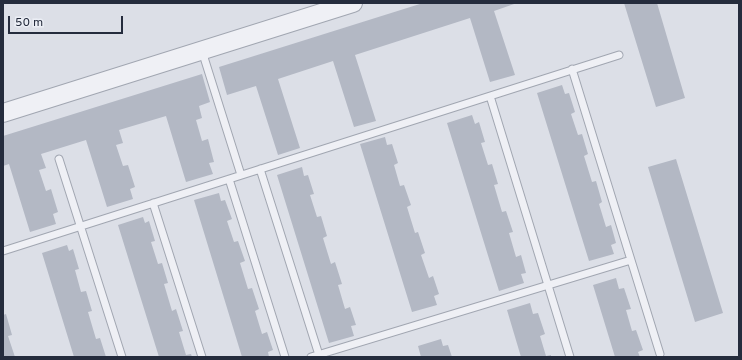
<!DOCTYPE html>
<style>
body{margin:0}
#map{position:relative;width:742px;height:360px;overflow:hidden;background:#dcdfe7;font-family:Overpass,sans-serif}
canvas{display:block}
.frame{position:absolute;inset:0;border:4px solid #252c3d;pointer-events:none}
.scale{position:absolute;left:8px;top:16px;width:115px;height:18px;box-sizing:border-box;border:2px solid #252c3d;border-top:0;padding-left:5px;font-size:12px;line-height:14px;white-space:nowrap;color:#252c3d;-webkit-text-stroke:3px #ebeef5;paint-order:stroke}
</style>
<div id="map">
<canvas width="742" height="360"></canvas>
<div class="frame"></div>
<div class="scale">50 m</div>
</div>
<script>
const ctx = document.querySelector('canvas').getContext('2d');
ctx.lineJoin = 'round';
function fill(path, color) { ctx.fillStyle = color; ctx.fill(path, 'evenodd'); }
const toPath = rows => new Path2D(rows.map(r => 'M' + r).join(''));
function trace(path, color, width, dash) { ctx.strokeStyle = color; ctx.lineWidth = width; ctx.lineCap = dash ? 'butt' : 'round'; ctx.setLineDash(dash || []); ctx.stroke(path); }
fill(toPath([
 [423,3,517,3,494,11,515,75,490,82,470,18,355,55,376,121,354,127,333,61,278,79,300,148,278,155,256,86,227,95,219,67],
 [624,3,657,3,685,98,656,107],
 [202,74,210,102,199,106,202,118,196,120,202,141,208,139,214,162,209,163,213,174,186,182,166,116,119,130,123,143,116,145,123,166,128,165,135,187,130,189,133,199,107,207,86,140,41,154,46,168,39,170,46,191,51,189,58,212,53,214,56,224,30,232,9,164,3,166,3,136],
 [562,85,565,94,569,93,575,112,571,114,578,135,582,134,588,154,584,156,592,182,596,181,602,202,599,204,606,227,611,225,616,243,611,245,614,254,589,261,537,93],
 [472,115,475,124,479,122,485,142,481,143,488,165,492,164,498,184,494,185,502,212,506,211,513,232,509,233,516,257,521,255,526,273,521,274,524,283,499,291,447,123],
 [385,137,387,145,392,144,398,163,394,165,400,186,404,185,411,205,407,207,415,233,418,232,425,253,421,255,429,278,433,276,439,294,434,296,437,305,412,312,360,144],
 [676,159,723,313,695,322,648,167],
 [302,167,304,176,308,175,314,194,310,195,317,217,321,216,327,236,323,238,331,264,335,262,342,284,338,285,345,309,350,307,356,325,351,326,354,336,329,343,277,175],
 [219,193,221,201,225,200,232,219,227,221,234,242,238,241,245,261,240,263,248,289,252,288,259,309,255,311,262,334,267,332,273,350,268,352,269,357,242,357,194,200],
 [143,217,145,223,149,221,155,241,151,242,158,264,162,263,168,283,164,284,172,311,176,309,183,331,179,332,186,355,191,354,192,357,159,357,118,225],
 [67,245,69,251,73,249,79,269,75,270,81,292,86,291,92,311,88,312,96,339,100,338,106,357,74,357,42,253],
 [616,278,619,289,624,288,631,309,626,310,632,331,636,330,643,350,638,352,640,357,615,357,593,285],
 [530,303,533,314,538,313,545,334,540,336,546,356,551,355,551,357,521,357,507,310],
 [6,314,12,335,8,336,15,357,3,357,3,315],
 [441,339,443,346,448,345,452,357,421,357,418,346]
]), '#b3b8c4');
const service = toPath([
 [202,51,241,175],
 [572,69,660,354],
 [490,96,570,357],
 [59,159,122,357],
 [260,169,319,355],
 [229,179,285,357],
 [153,203,202,357],
 [3,251,619,55],
 [311,357,631,260]
]);
const tertiary = toPath([
 [3,113,353,3]
]);
trace(service, '#a1a6b1', 9);
trace(tertiary, '#a1a6b1', 20);
trace(service, '#eff0f5', 7);
trace(tertiary, '#eff0f5', 18);
</script>
